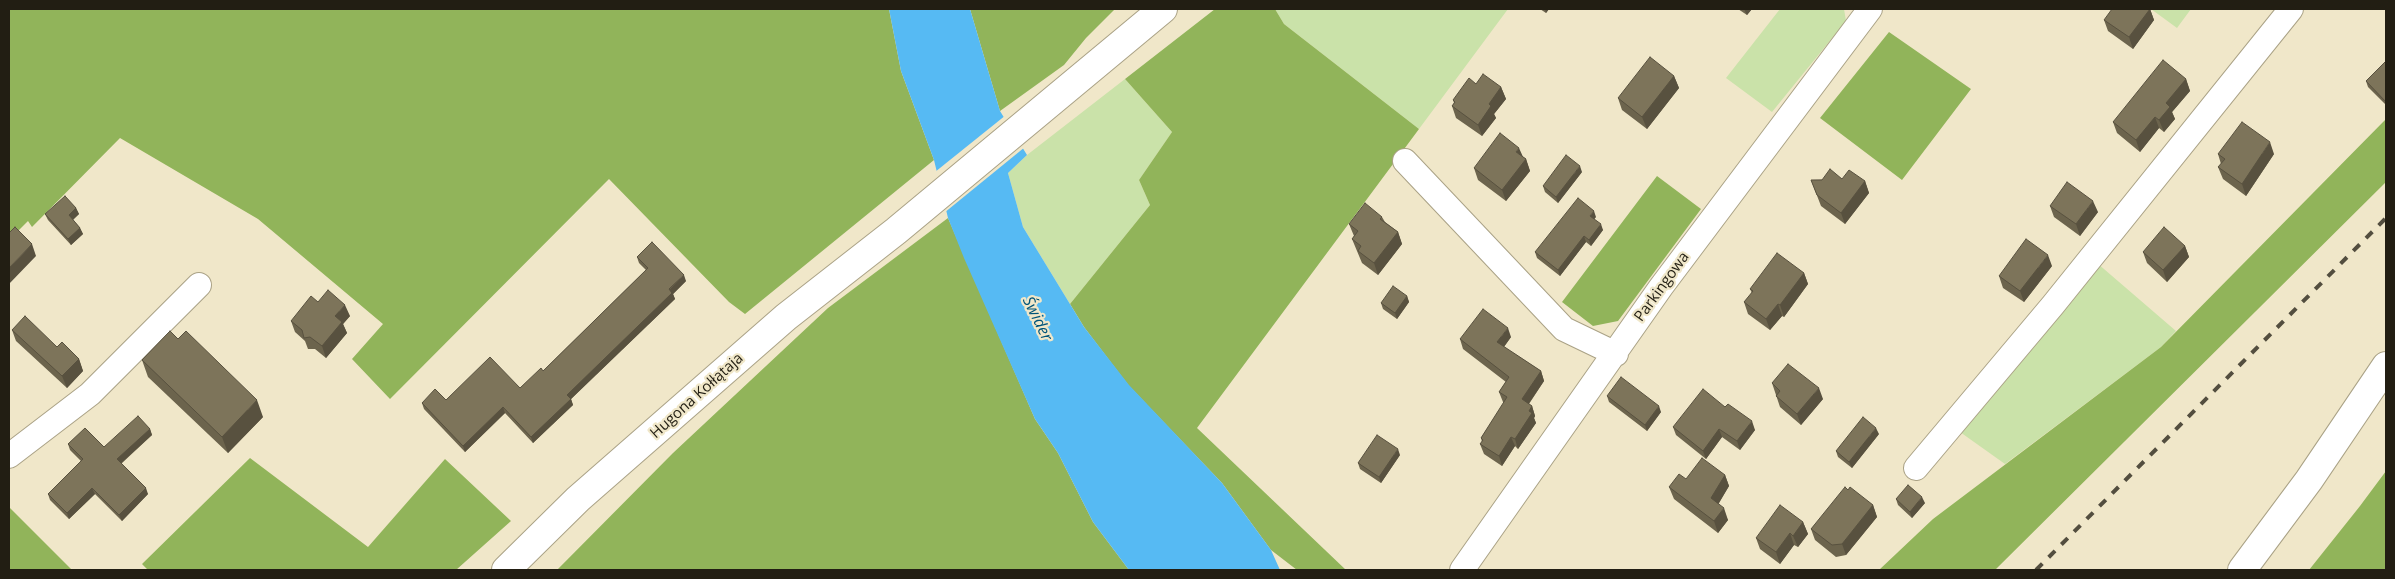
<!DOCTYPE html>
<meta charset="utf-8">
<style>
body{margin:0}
#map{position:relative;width:2395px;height:579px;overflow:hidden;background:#f0e7c9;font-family:"Open Sans",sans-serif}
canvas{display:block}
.frame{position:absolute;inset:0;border:10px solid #221e13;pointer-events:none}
</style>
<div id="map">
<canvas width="2395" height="579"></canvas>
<div class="frame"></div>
</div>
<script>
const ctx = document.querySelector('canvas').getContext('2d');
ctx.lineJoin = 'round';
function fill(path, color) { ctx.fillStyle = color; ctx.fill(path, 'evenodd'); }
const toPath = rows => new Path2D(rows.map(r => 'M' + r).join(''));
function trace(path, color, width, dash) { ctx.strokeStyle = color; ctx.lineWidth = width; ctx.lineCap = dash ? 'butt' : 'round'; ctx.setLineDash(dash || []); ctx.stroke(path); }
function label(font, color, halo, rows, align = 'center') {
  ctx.font = font + ' "Open Sans",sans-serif'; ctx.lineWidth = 4.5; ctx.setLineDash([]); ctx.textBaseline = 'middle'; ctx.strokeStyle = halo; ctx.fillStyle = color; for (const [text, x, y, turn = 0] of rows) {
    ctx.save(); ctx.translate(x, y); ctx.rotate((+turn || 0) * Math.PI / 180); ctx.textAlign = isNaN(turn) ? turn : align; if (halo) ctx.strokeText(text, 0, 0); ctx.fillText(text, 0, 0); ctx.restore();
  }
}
fill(toPath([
 [1275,9,1508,9,1419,129,1284,24],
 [1780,9,1844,9,1846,21,1772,112,1726,78],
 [2151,9,2191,9,2177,28],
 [1125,79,1172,132,1139,180,1150,205,1070,304,1023,227,1008,173,1027,155],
 [2097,263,2176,331,2161,347,2005,464,1960,432]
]), '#cae2a9');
fill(toPath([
 [9,9,889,9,901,71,934,160,745,314,729,302,609,179,390,399,352,359,383,324,258,219,120,138,32,227,28,221,9,240],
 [970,9,1115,9,1086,38,1064,65,1000,111],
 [1215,9,1275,9,1284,24,1419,129,1197,428,1346,570,1297,570,1271,550,1222,483,1128,385,1084,327,1070,304,1150,205,1139,180,1172,132,1125,79],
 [1889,32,1971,89,1902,180,1820,118],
 [2386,119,2386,182,1995,570,1879,570,1933,519,2161,347],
 [1657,176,1701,209,1618,321,1593,326,1562,302],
 [948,218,1035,419,1058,453,1093,522,1129,570,557,570,673,453,828,308],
 [250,458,368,547,445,459,511,521,456,570,148,570,142,564],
 [2386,471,2386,570,2309,570,2360,506],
 [9,507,72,570,9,570]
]), '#91b45a');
fill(toPath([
 [889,9,970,9,1000,111,1027,155,1008,173,1023,227,1084,327,1129,385,1222,483,1271,550,1280,570,1129,570,1093,522,1058,453,1035,419,964,258,948,218,934,160,901,71]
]), '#56baf3');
fill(toPath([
 [1006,115,1025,147,944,213,935,172]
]), '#f0e7c9');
const minor = toPath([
 [1405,161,1564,329,1616,354],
 [9,456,90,394,199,285],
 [1916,468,2053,305,2291,9],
 [1462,570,1661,287,1870,9]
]);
const major = toPath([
 [506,570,578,499,786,317,896,231,1163,9],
 [2242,570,2309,480,2386,366]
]);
trace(minor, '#aaa286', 26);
trace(major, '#aaa286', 30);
trace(minor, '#fff', 24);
trace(major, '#fff', 28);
trace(toPath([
 [2036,570,2386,218]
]), '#534e3f', 4, [9, 9]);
fill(toPath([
 [1540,9,1549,9,1546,13],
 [1738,9,1752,9,1747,15],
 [2150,9,2154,20,2133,49,2108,31,2104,20],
 [2386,61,2386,105,2368,87,2366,81],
 [1674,76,1679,88,1647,129,1622,110,1618,98],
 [2186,79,2190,91,2172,112,2175,119,2164,132,2159,128,2140,152,2117,133,2113,122],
 [1476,84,1501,87,1506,99,1494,114,1496,118,1482,136,1456,118,1452,106,1454,103,1453,100],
 [2218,154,2274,154,2246,196,2223,179,2218,167,2221,164],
 [1523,157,1526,159,1530,171,1506,201,1478,180,1474,168],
 [1582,172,1558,203,1545,192,1543,186],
 [1842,179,1865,181,1869,193,1845,224,1821,206,1811,180],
 [2050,206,2098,212,2080,236,2054,217],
 [76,208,79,214,73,220,80,228,83,234,71,245,48,220,45,214],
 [1382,217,1385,222,1398,232,1402,244,1378,275,1362,263,1352,239,1354,236,1349,224],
 [1596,217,1594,219,1603,230,1591,246,1586,242,1560,276,1537,258,1535,252],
 [2185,246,2189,257,2167,282,2147,263,2143,252],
 [637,257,686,281,673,294,675,299,571,399,573,405,533,443,505,413,465,452,424,409,422,403,446,400,520,388,543,371,646,270,639,263],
 [2052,266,2024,302,2003,288,1999,276],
 [1804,273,1808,284,1784,317,1782,316,1770,330,1748,314,1744,302,1752,293,1750,289],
 [1407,296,1409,302,1397,319,1383,309,1381,303],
 [318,302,350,316,343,324,347,333,326,358,315,349,308,349,305,341,295,332,291,321],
 [12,330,57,347,79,359,83,371,67,388,16,341],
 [1511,337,1504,347,1541,371,1544,381,1529,404,1532,406,1535,416,1534,418,1536,423,1518,449,1515,446,1502,466,1484,454,1480,444,1482,442,1481,438,1504,403,1503,402,1499,392,1506,382,1463,349,1460,339],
 [142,360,263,417,228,453,148,377],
 [1772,383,1823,399,1801,425,1780,407],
 [1607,396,1661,412,1647,431,1609,402],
 [1725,407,1755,430,1740,450,1722,437,1706,459,1676,435,1673,427],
 [150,429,152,435,121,464,148,494,122,521,95,494,69,519,50,500,48,494,81,461,70,450,68,444,104,447],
 [1879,434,1852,468,1838,457,1836,451],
 [1400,455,1381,483,1360,469,1358,463],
 [1725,475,1729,486,1718,504,1728,520,1718,533,1674,499,1669,487,1686,479],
 [1848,490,1873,505,1877,517,1846,555,1836,557,1815,540,1811,529],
 [1896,499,1925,503,1912,518,1898,505],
 [1803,522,1808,534,1798,547,1794,545,1780,564,1760,549,1756,538]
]), '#6c644d');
fill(toPath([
 [1545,9,1549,9,1546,13],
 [1744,9,1752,9,1747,15],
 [2150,9,2154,20,2133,49,2129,37],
 [1674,76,1679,88,1647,129,1642,117],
 [2186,79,2190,91,2172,112,2175,119,2164,132,2159,120,2166,103],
 [1501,87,1506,99,1494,114,1496,118,1482,136,1478,125,1489,104],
 [2155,117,2159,128,2140,152,2136,140],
 [2270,142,2274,154,2246,196,2242,184],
 [1519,148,1524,159,1516,152],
 [1526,159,1530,171,1506,201,1502,190],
 [1580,166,1582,172,1558,203,1556,197],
 [1865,181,1869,193,1845,224,1841,213],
 [2093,201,2098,212,2080,236,2076,224],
 [76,208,79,214,71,221,69,215],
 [1594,211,1596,217,1592,222,1590,216],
 [1601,224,1603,230,1591,246,1589,240],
 [80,228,83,234,71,245,68,239],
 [1398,232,1402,244,1378,275,1374,263],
 [1584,236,1586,242,1560,276,1558,270],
 [32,244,36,256,9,284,9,268],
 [2185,246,2189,257,2167,282,2163,270],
 [2048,255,2052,266,2024,302,2020,291],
 [1804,273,1808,284,1784,317,1780,305],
 [684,275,686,281,673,294,675,299,571,399,573,405,533,443,531,437,567,395],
 [1407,296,1409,302,1397,319,1395,313],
 [1778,304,1782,316,1770,330,1766,319],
 [345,305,350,316,343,324,347,333,326,358,322,346,335,316],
 [1508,328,1511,337,1500,352,1497,342],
 [79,359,83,371,67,388,62,376],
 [1541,371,1544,381,1525,409,1522,399],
 [1819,388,1823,399,1801,425,1797,414],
 [257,400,263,417,228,453,222,437],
 [1532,406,1535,416,1534,418,1536,423,1518,449,1515,439],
 [1659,406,1661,412,1647,431,1645,425],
 [503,407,505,413,465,452,463,446],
 [1752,421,1755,430,1740,450,1737,441],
 [1876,428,1879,434,1852,468,1849,462],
 [150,429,152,435,119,465,117,459],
 [1719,429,1722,437,1706,459,1703,451],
 [1511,437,1515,446,1502,466,1499,456],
 [1398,449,1400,455,1381,483,1379,477],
 [1725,475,1729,486,1715,510,1711,498],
 [92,488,95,494,69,519,67,513],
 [146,488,148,494,122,521,119,515],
 [1922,497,1925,503,1912,518,1910,512],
 [1873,505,1877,517,1846,555,1842,544],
 [1724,508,1728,520,1718,533,1714,521],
 [1803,522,1808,534,1798,547,1793,536],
 [1790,533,1794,545,1780,564,1776,552]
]), '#58513f');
const building = toPath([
 [2112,9,2150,9,2129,37,2104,20,2112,9],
 [1650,57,1674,76,1642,117,1618,98,1650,57],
 [2163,60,2186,79,2166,103,2170,107,2159,120,2155,117,2136,140,2113,122,2163,60],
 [2386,61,2386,102,2366,81,2386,61],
 [1483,74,1501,87,1489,104,1491,106,1478,125,1452,106,1455,102,1453,100,1469,78,1476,84,1483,74],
 [2242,122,2270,142,2242,184,2218,167,2225,159,2218,154,2242,122],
 [1500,133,1519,148,1516,152,1526,159,1502,190,1474,168,1500,133],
 [1566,155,1580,166,1556,197,1543,186,1566,155],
 [1830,169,1842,179,1849,170,1865,181,1841,213,1817,195,1811,180,1822,180,1830,169],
 [2067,182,2093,201,2076,224,2050,206,2067,182],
 [65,196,76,208,69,215,80,228,68,239,45,214,65,196],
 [1578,198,1594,211,1590,216,1601,224,1589,240,1584,236,1558,270,1535,252,1578,198],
 [1365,203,1382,217,1380,219,1398,232,1374,263,1358,251,1361,246,1352,239,1358,231,1349,224,1365,203],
 [15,227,32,244,9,268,9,233,15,227],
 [2164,227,2185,246,2163,270,2143,252,2164,227],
 [2026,239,2048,255,2020,291,1999,276,2026,239],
 [652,242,684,275,669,289,672,293,567,395,571,399,531,437,503,407,463,446,422,403,435,389,446,400,490,357,520,388,541,368,543,371,648,268,637,257,652,242],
 [1777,253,1804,273,1780,305,1778,304,1766,319,1744,302,1753,291,1750,289,1777,253],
 [1393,286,1407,296,1395,313,1381,303,1393,286],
 [328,290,345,305,335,316,342,322,322,346,310,337,304,338,302,330,291,321,311,296,318,302,328,290],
 [1483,309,1508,328,1497,342,1541,371,1522,399,1532,406,1529,411,1532,413,1515,439,1511,437,1499,456,1480,444,1483,440,1481,438,1507,397,1499,392,1509,377,1460,339,1483,309],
 [25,316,57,347,62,342,79,359,62,376,12,330,25,316],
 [170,331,178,339,186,331,257,400,222,437,142,360,170,331],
 [1788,364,1819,388,1797,414,1776,396,1780,391,1772,383,1788,364],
 [1621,377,1659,406,1645,425,1607,396,1621,377],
 [1703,389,1725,407,1728,404,1752,421,1737,441,1719,429,1703,451,1673,427,1703,389],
 [138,416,150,429,117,459,146,488,119,515,92,488,67,513,48,494,83,459,68,444,85,428,104,447,138,416],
 [1863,417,1876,428,1849,462,1836,451,1863,417],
 [1377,435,1398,449,1379,477,1358,463,1377,435],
 [1702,458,1725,475,1711,498,1724,508,1714,521,1669,487,1679,474,1686,479,1702,458],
 [1908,485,1922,497,1910,512,1896,499,1908,485],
 [1845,487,1848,490,1850,487,1873,505,1842,544,1832,545,1811,529,1845,487],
 [1780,505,1803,522,1793,536,1790,533,1776,552,1756,538,1780,505]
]);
fill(building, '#7d745a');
trace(building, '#58513f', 1);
label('15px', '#221e13', '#f0e7c9', [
 ["Parkingowa",1662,287,-54],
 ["Hugona Kołłątaja",697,396,-42]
]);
label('italic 16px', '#005479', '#f0e7c9', [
 ["Świder",1037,319,64]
]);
</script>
